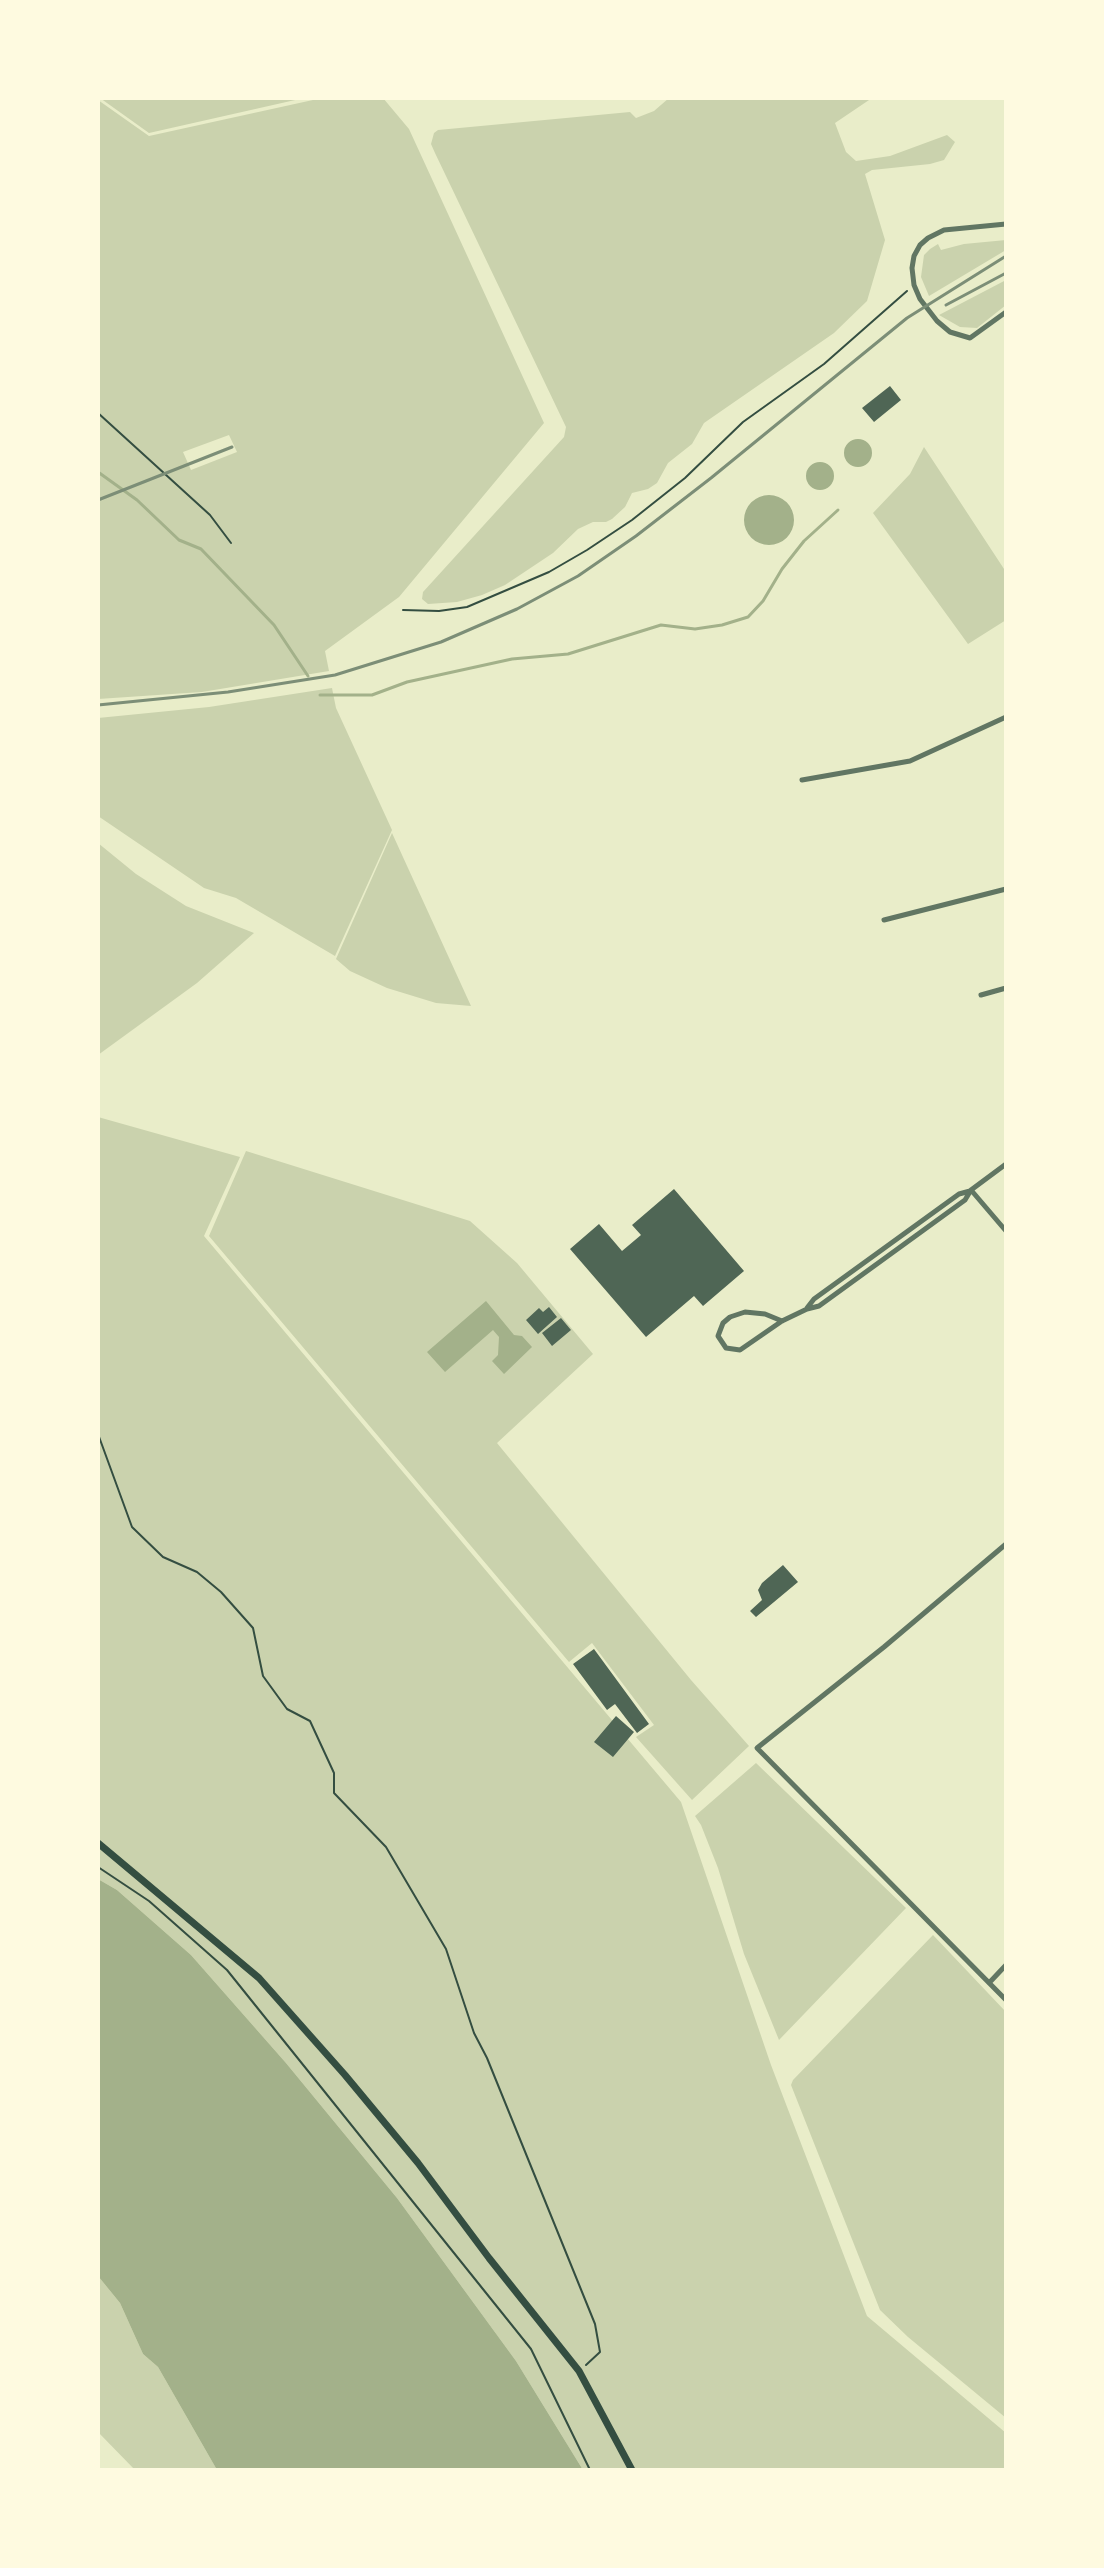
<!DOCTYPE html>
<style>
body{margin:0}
#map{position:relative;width:1104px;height:2568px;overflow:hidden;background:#e9edc9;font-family:"Asap Condensed",sans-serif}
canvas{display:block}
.frame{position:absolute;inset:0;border:100px solid #fefae0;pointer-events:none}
</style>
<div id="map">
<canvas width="1104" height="2568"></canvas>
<div class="frame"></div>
</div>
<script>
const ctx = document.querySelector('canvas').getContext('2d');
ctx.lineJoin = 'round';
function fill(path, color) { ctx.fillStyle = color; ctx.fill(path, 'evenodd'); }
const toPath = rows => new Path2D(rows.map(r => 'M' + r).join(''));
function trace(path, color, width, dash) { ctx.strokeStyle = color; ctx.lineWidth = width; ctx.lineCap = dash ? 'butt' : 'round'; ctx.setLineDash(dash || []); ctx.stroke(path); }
fill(toPath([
 [100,98,304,98,149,133],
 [322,98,383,98,409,129,544,423,399,597,325,651,329,671,202,692,98,699,98,100,149,136],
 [229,435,237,452,191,470,183,452],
 [669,98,872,98,835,123,846,152,856,161,890,156,947,135,955,142,944,160,930,164,872,170,865,174,885,240,867,301,834,333,704,423,692,444,668,463,657,483,648,489,632,493,625,507,612,519,606,522,593,522,578,529,553,553,505,585,482,595,457,602,428,604,422,599,423,592,564,437,566,427,435,153,431,144,434,133,438,130,630,112,636,118,654,111],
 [1006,240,1006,250,929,296,921,277,924,255,930,249,938,244,941,250,964,244],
 [1006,280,1006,305,977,328,960,327,939,315],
 [924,447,1006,572,1006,620,968,644,873,513,910,474],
 [332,688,336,708,392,830,335,956,236,898,204,888,98,816,98,718,209,707],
 [392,833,471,1006,436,1003,387,988,350,971,336,959],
 [98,843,136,874,186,906,254,933,197,983,98,1055],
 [98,1117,240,1157,204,1236,681,1802,771,2065,867,2316,1006,2433,1006,2470,583,2470,516,2361,397,2198,286,2063,191,1955,117,1890,98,1879],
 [246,1151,470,1221,517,1263,593,1354,497,1443,691,1680,749,1746,692,1800,636,1737,654,1725,592,1643,569,1662,209,1236],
 [756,1763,906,1908,779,2040,744,1954,718,1868,701,1825,695,1816],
 [933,1935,1006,2012,1006,2418,908,2337,880,2310,791,2085,793,2080],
 [98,2276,120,2303,143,2354,158,2367,217,2470,135,2470,98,2432]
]), '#cad2ad');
fill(toPath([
 '844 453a14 14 0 1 1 28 0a14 14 0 1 1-28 0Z',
 '806 476a14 14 0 1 1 28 0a14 14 0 1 1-28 0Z',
 '744 520a25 25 0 1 1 50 0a25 25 0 1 1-50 0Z',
 [486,1301,514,1335,522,1336,532,1347,504,1374,492,1361,498,1355,499,1337,493,1330,445,1372,427,1352],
 [98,1879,117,1890,191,1955,286,2063,397,2198,516,2361,583,2470,217,2470,158,2367,143,2354,120,2303,98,2276]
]), '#a3b18a');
trace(toPath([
 [98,472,137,500,179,540,201,549,274,625,308,676],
 [320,695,372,695,407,682,512,659,568,654,661,625,695,629,722,625,748,617,763,601,782,569,804,541,838,510]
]), '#a3b18a', 3);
fill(toPath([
 [890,386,901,400,874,422,862,408],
 [674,1189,744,1271,703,1306,694,1296,646,1337,570,1249,599,1224,622,1251,641,1235,632,1225],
 [549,1307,557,1317,538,1334,526,1320,539,1308,543,1312],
 [561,1318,571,1330,552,1346,542,1333],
 [783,1565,798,1582,756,1617,750,1611,762,1600,758,1590,762,1583],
 [594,1649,649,1724,637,1733,615,1704,607,1710,573,1664],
 [616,1716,634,1732,613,1757,594,1742]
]), '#4f6655');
trace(toPath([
 [98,413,210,515,231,543],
 [403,610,439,611,467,607,549,572,587,550,632,520,685,478,743,422,824,364,907,291],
 [98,1434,132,1527,163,1557,197,1572,221,1592,253,1628,263,1676,287,1709,310,1721,334,1773,334,1793,386,1847,446,1949,474,2033,487,2058,595,2324,600,2352,586,2365],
 [98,1867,149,1901,227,1970,531,2349,590,2470]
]), '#344e41', 2);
trace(toPath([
 [1006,224,944,230,928,238,920,245,914,256,912,268,914,285,920,299,937,321,950,332,970,338,1006,312],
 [802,780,910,761,1006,717],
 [884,920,1006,889],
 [981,995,1006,988],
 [971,1190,1006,1231],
 [807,1308,814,1299,959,1194,970,1191],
 [782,1321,765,1314,745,1312,730,1317,723,1323,718,1336,726,1348,740,1350,782,1321,807,1309,819,1306,965,1200,971,1190,1006,1164],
 [1006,1544,884,1647,757,1748,1006,2000],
 [989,1983,1006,1965]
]), '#617663', 5);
trace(toPath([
 [98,1843,259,1978,345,2075,418,2163,489,2258,579,2371,632,2470]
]), '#344e41', 7);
trace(toPath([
 [946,305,1006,273],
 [98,500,232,447],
 [98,705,228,692,335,675,441,642,517,609,578,576,636,536,711,478,907,318,1006,256]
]), '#7c8e77', 3);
</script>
